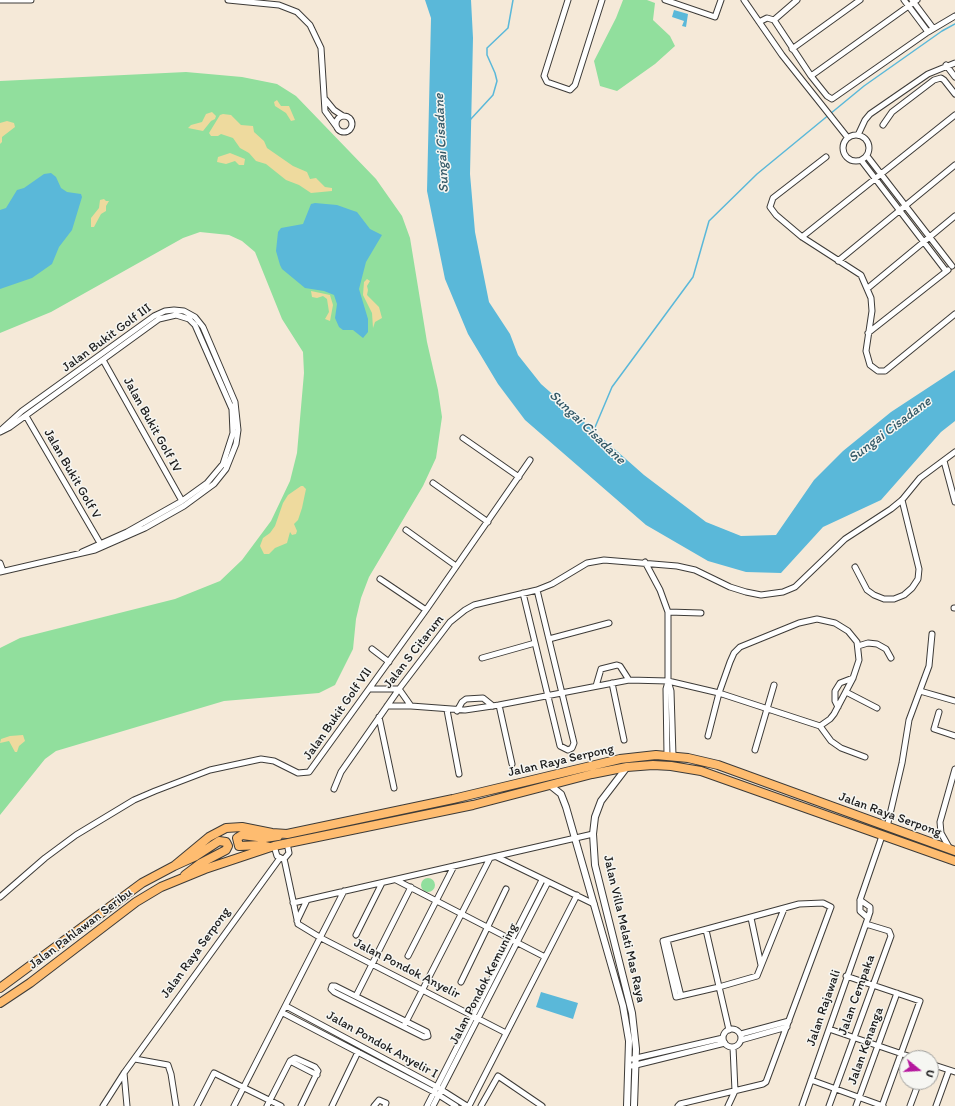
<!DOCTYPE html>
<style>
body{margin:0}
#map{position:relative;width:955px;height:1106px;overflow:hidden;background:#f5e9d8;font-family:Itim,sans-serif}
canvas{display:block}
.north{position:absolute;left:899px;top:1050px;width:40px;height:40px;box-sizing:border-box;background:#f6f6f2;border:1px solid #9f9f9c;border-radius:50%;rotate:108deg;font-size:11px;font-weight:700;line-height:16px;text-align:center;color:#1c1c1c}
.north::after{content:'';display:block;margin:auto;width:14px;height:18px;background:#b5179e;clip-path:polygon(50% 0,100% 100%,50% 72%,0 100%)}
</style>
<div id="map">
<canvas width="955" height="1106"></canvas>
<div class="north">U</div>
</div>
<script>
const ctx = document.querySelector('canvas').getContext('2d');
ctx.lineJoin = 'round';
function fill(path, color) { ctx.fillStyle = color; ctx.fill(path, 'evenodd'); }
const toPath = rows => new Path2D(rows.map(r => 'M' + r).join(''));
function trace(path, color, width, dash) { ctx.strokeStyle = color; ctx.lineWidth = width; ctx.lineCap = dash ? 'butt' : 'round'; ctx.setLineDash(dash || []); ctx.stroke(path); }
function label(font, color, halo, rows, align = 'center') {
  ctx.font = font + ' Itim,sans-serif'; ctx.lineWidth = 3; ctx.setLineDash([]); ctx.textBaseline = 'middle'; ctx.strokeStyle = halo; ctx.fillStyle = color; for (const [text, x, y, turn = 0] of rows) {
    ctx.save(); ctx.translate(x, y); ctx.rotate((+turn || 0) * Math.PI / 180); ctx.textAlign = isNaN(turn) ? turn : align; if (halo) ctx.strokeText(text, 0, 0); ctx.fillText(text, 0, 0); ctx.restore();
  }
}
fill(toPath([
 [623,0,647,0,655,3,653,20,670,36,675,46,655,64,617,91,600,86,594,61,616,18],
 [186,72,242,77,277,84,296,96,376,179,402,216,410,238,427,342,438,390,442,417,436,458,423,486,369,577,361,598,356,619,353,649,335,685,319,693,224,701,56,751,45,759,0,815,0,648,20,638,175,599,220,581,242,560,271,521,290,481,297,453,304,373,303,352,282,319,255,252,242,241,229,235,200,232,183,238,51,312,0,333,0,81],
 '421 885a7 7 0 1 1 14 0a7 7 0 1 1-14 0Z'
]), '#91df9d');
fill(toPath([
 [277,100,281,106,289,106,295,120,291,121,286,113,275,106,274,102],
 [212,112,216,116,215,119,211,121,203,131,188,128,191,125,202,122,206,114],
 [223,114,231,115,241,125,253,126,254,132,264,141,267,148,293,166,307,172,310,179,316,178,325,187,332,188,332,191,311,193,299,185,286,180,266,164,256,161,249,153,240,148,233,138,221,134,218,136,211,136,209,133,220,115],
 [7,121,14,123,15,127,2,137,2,142,0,144,0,123],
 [230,153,245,159,244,165,239,165,235,161,226,164,217,162,218,157],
 [104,199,106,201,109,201,106,206,106,211,101,214,94,227,91,227,91,218,99,208,100,200],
 [367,279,370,281,367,286,368,290,367,295,379,307,382,318,375,322,373,328,372,313,363,295,364,282],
 [311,291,330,295,333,305,330,321,325,319,329,312,327,299,323,296,317,298,312,297],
 [301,486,303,486,306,489,302,508,298,520,294,524,297,531,296,534,292,535,290,532,287,543,275,548,269,554,264,554,260,546,263,538,270,533,275,526,283,503,288,495],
 [23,735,25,741,19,746,17,752,15,752,9,741,0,743,1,739,10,736]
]), '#eeda9e');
fill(toPath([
 [425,0,471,0,473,38,470,174,475,232,489,302,510,334,518,355,541,384,644,475,706,522,741,536,776,535,814,480,843,451,891,412,955,370,955,421,941,432,881,500,823,527,781,573,746,572,708,561,646,525,525,420,498,384,468,334,445,279,427,191,431,18],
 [674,10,688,14,686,27,682,26,684,21,672,17],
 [51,173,56,177,61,188,67,192,81,194,82,197,72,230,59,247,52,264,32,278,0,289,0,210,6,208,17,190,24,188,44,174],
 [315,203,337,205,351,210,357,212,370,229,382,235,366,262,359,289,368,319,368,332,363,338,353,330,343,330,339,327,335,318,337,304,334,295,324,291,305,288,282,269,280,265,276,251,278,232,281,228,303,224,311,204],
 [541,992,578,1003,573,1019,536,1007]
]), '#5ab8d9');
trace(toPath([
 [470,120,493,95,497,81,495,73,487,55,487,48,508,28,513,0],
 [593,432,612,387,693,277,709,221,757,174,864,86,942,31,955,24]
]), '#5ab8d9', 1.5);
const minor = toPath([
 [0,0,31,0],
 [228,0,279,5,297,12,310,25,321,48,325,111,336,126],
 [568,0,544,76,547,82,570,90,575,85,602,0],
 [665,0,715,17,721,0],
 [744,0,782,55,848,138],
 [904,0,928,32],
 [912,0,933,28],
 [774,20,797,0],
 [759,22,767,18,774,20,811,76,827,96,832,99,928,32,955,16],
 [792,49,860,0],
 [946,65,955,77],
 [811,76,917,0],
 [325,99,334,110,343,116],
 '336 124a8 8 0 1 1 16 0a8 8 0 1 1-16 0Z',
 [883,125,892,112,934,80,941,78,944,80,955,94],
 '843 148a13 13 0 1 1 26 0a13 13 0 1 1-26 0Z',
 [858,135,865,120,870,114,928,74,955,63],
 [867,156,952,266],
 [826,157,773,198,770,207,776,215,802,237,861,275,871,298,872,311,866,351,870,365,878,371,885,371,955,314],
 [861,160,946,271],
 [802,237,955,115],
 [838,261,955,165],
 [868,288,955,216],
 [868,333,948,270],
 [103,360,182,501],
 [26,416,100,543],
 [0,431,22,411,154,316,165,311,174,310,184,311,195,317,203,327,235,402,238,430,236,444,226,469,214,484,184,506,145,528,95,550,0,572],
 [0,432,10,427,159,319,176,315,189,319,195,325,232,409,233,433,223,464,207,483,182,501,127,532,82,552],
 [463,438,519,477],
 [944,461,955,502],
 [433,483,488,522],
 [406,530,456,566],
 [645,562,660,590,668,612,668,681,671,691,673,756],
 [0,563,3,571],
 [855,567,867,590,874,595,884,599,894,599,904,595,912,588,918,579,919,569,902,500],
 [380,579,426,610],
 [523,593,560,746,568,750,572,748,574,743,537,590],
 [954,608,955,608],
 [668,612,701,613],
 [549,639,609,623],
 [858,646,868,643,877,644,886,649,891,658],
 [372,649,389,662],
 [482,658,535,643],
 [612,683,624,740],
 [596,686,601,669,617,665,620,666,629,680],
 [369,689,399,689,411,706,387,706],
 [920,691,955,701],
 [846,692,877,708],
 [499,705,512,764],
 [411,706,465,710,499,705,629,680,668,681,719,693,820,726,830,719,834,714,853,678,859,660,857,642,848,631,835,623,817,619,799,623,740,647,734,653,730,662,719,693,708,736],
 [838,707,835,701,835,691,840,683,853,678],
 [447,710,459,774],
 [457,711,462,702,466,699,483,698,493,706],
 [939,712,934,729,955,736],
 [379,717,394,788],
 [820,726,831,741,841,748,865,757],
 [755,750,774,685],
 [667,755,666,689,668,682],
 [334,789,341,772,399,689,450,622,465,610,474,605,537,590,552,584,587,563,604,560,677,566,695,570,730,587,746,592,761,595,783,592,795,587,845,539,891,509,902,500,920,478,955,452],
 [887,827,902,763,909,720,929,666,932,634],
 [287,843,289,853,284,859,285,863,298,924],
 [274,846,277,856,283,859],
 [950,849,941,833,940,822,955,769],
 [497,857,594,904],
 [396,880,545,957],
 [0,897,45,858,76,835,134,800,155,791,210,770,261,759,274,761,298,773,309,772,426,610,530,460],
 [293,903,593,834],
 [751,918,761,965],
 [868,918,860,911,860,900,882,836],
 [297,921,307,900],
 [298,924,321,938,506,1033],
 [706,930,729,1030],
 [356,935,382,883],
 [667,940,681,996],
 [408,956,454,866],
 [846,976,920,1001,882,1106],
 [461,982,506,889],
 [332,986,335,986,427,1032,428,1036,424,1037,334,992,331,989,332,986],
 [356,996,411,887],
 [286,1006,437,1087,467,1106],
 [283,1013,434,1092,456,1106],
 [405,1024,490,858],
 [829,1029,914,1058],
 '723 1038a9 9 0 1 1 18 0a9 9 0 1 1-18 0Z',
 [741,1034,789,1021],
 [741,1040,787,1027],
 [135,1059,168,1065,171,1074,176,1106],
 [632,1059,723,1038],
 [290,1061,317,1075],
 [931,1064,955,1072],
 [632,1066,725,1043],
 [124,1073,127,1106],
 [811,1080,883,1106],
 [103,1106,124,1073,280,858],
 [197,1106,214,1073,281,1106],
 [234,1106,344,891],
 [267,1106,290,1061,295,1058,315,1067,318,1071,301,1106],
 [332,1106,358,1052],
 [374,1106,379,1100,386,1103,385,1106],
 [427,1106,542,880],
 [433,1106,548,882],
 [469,1106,577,895],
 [481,1106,498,1076,542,1106],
 [678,1106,680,1104,763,1084,766,1082,831,907,823,903,799,904,663,941,676,997,719,987,757,976,784,909],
 [728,1106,735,1091,733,1047],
 [802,1106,870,912,870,907,860,900],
 [829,1106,891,936,889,931,866,924],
 [856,1106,897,993],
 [910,1106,919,1082],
 [936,1106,949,1070]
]);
const tertiary = toPath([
 [627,767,601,801,595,817,593,834,595,865,632,1013,636,1049,634,1106],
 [551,786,561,794,566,807,623,1006,629,1041,627,1106]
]);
const primary = toPath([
 [269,847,261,845,239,846,237,838,242,835,265,838,278,836],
 [174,866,209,837,226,828,242,827,272,833,287,834,453,799,620,759,656,755,688,758,718,765,955,851],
 [0,988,142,883,174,866,196,856,219,841,226,842,228,846,226,850,201,863,185,875],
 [0,1003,30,983,136,902,161,887,205,869,274,846,473,805,592,774,627,767,653,765,671,766,701,771,955,861]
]);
trace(minor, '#3d3b38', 7);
trace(tertiary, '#3d3b38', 8);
trace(primary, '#3d3b38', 10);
trace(minor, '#fff', 5);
trace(tertiary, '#fff', 6);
trace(primary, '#febc70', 8);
label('13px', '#1c1c1c', '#f6f6f2', [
 ["Jalan Bukit Golf III",107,338,-36],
 ["Jalan Bukit Golf IV",152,425,61],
 ["Jalan Bukit Golf V",72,474,60],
 ["Jalan S Citarum",414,652,-52],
 ["Jalan Bukit Golf VII",338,714,-55],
 ["Jalan Raya Serpong",561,761,-13],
 ["Jalan Raya Serpong",890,815,20],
 ["Jalan Pahlawan Seribu",81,929,-37],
 ["Jalan Villa Melati Mas Raya",624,929,77],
 ["Jalan Raya Serpong",196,953,-54],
 ["Jalan Pondok Anyelir",407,969,27],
 ["Jalan Pondok Kemuning",484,984,-63],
 ["Jalan Cempaka",857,995,-70],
 ["Jalan Rajawali",824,1008,-71],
 ["Jalan Pondok Anyelir I",382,1045,29],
 ["Jalan Kenanga",866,1046,-70]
]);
label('italic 14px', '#355a68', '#f6f6f2', [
 ["Sungai Cisadane",442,143,-93],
 ["Sungai Cisadane",587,428,44],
 ["Sungai Cisadane",890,430,-37]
]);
</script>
